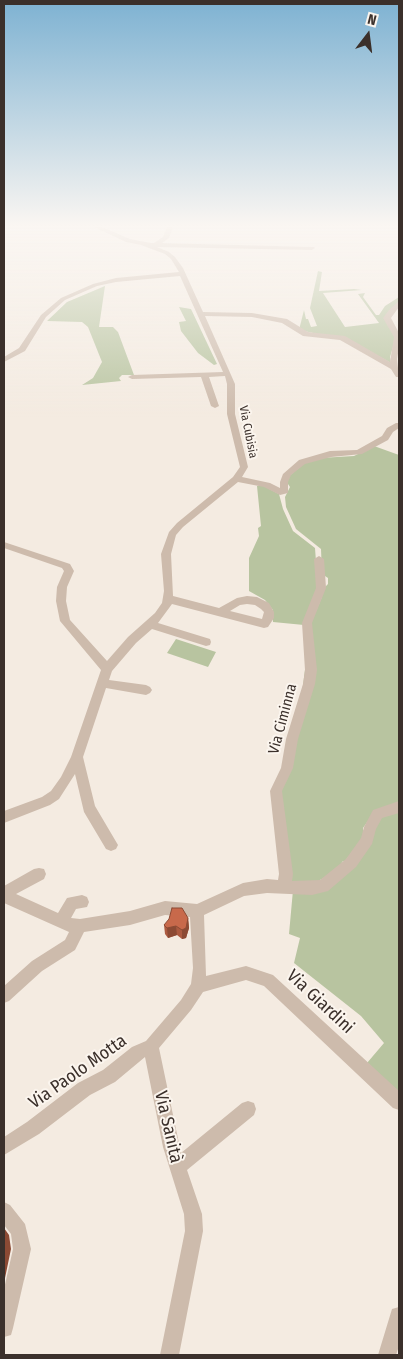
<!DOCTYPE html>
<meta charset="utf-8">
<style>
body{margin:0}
#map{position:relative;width:403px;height:1359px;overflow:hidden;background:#f4ebe1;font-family:"Fira Sans Condensed",sans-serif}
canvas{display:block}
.frame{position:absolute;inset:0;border:5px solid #3b302b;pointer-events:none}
.north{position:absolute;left:343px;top:10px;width:50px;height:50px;-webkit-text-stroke:4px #fbf5ee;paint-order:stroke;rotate:15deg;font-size:14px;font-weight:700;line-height:20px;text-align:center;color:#3b302b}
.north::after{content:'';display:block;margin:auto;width:18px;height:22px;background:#3b302b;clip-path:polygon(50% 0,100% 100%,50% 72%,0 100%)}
</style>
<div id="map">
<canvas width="403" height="1359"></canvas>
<div class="frame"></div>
<div class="north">N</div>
</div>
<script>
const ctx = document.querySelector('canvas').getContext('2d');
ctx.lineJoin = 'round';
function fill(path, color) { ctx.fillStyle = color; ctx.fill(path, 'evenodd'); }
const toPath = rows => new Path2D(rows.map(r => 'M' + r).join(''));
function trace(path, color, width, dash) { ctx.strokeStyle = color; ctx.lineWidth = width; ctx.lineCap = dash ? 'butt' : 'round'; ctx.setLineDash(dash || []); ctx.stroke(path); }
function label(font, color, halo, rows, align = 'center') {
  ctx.font = font + ' "Fira Sans Condensed",sans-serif'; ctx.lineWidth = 4; ctx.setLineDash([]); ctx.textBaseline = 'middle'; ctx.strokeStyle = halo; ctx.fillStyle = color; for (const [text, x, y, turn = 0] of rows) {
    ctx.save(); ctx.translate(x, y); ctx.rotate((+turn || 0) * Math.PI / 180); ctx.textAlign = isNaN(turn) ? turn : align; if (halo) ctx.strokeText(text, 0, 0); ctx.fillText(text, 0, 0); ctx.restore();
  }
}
fill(toPath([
 [318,271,322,272,319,291,354,289,362,290,323,293,345,327,379,323,358,294,365,293,363,297,376,315,379,315,385,306,399,297,399,302,387,315,396,337,390,357,391,363,351,341,299,330,304,310,306,319,308,319,311,327,317,326,310,308],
 [105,286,99,327,113,327,118,332,134,375,122,375,119,378,121,381,82,385,93,378,102,362,88,327,82,322,47,321,67,302],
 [179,307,191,309,217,364,214,365,198,353,181,331,179,322,186,321],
 [374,446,399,455,399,803,373,814,363,828,363,838,347,862,343,861,336,871,313,884,290,883,279,798,298,725,311,622,321,599,323,589,328,584,328,578,322,574,321,549,296,529,286,507,285,497,290,487,286,481,288,477,304,463,320,458,354,456],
 [257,486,264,486,279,494,283,509,293,531,315,548,318,589,304,625,273,622,273,610,265,600,249,591,249,558,259,536,258,528,261,526],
 [176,639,216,652,208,667,167,653],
 [399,810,399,1093,367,1063,384,1043,361,1016,294,963,300,938,289,934,293,890,318,893,382,817]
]), '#b8c4a0');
fill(toPath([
 [94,227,102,227,130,239,151,243,154,243,163,237,167,227,173,227,169,238,162,243,314,247,315,248,312,250,157,247,169,252,175,257,183,268,203,312,252,313,287,319,308,332,345,336,390,362,394,337,383,318,389,310,399,301,399,307,391,318,399,333,399,348,397,359,399,377,396,377,391,369,340,340,303,336,282,323,252,317,205,316,235,384,235,414,248,467,242,477,270,483,280,488,280,482,283,474,299,460,330,451,357,450,382,436,387,428,396,423,399,423,399,428,393,432,388,440,362,454,331,457,305,464,291,475,288,482,288,493,280,495,264,487,238,482,183,527,176,535,171,554,173,596,219,608,237,598,247,596,257,597,269,603,274,612,274,618,268,627,264,628,172,604,158,623,210,639,211,642,210,645,206,646,152,629,136,643,112,671,109,680,146,685,150,687,152,690,150,693,146,695,106,688,83,757,95,806,118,845,116,849,111,851,106,849,84,812,75,774,59,799,50,805,4,823,4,811,42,797,51,791,61,777,71,757,101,670,60,621,56,601,57,587,64,571,62,568,4,548,4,542,70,564,74,571,67,587,66,601,70,620,107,661,128,637,155,613,162,603,164,591,161,554,169,532,177,523,233,477,240,467,227,414,227,384,225,376,209,377,219,406,215,408,211,406,201,377,132,379,128,377,132,375,223,372,180,276,116,282,97,286,65,300,46,317,25,351,4,362,4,357,19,348,41,315,61,298,93,284,116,278,179,272,171,259,165,254,141,245,126,242,94,227],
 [247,604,255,605,261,609,264,612,262,619,230,611,240,605,247,604],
 [319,556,324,559,326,588,312,623,317,670,315,684,298,739,293,768,282,791,293,874,292,881,320,880,346,859,361,838,364,827,373,810,399,801,399,813,382,818,376,829,372,844,356,867,328,891,312,895,267,893,244,896,204,915,206,976,246,966,273,975,399,1091,399,1110,393,1108,264,986,246,980,203,992,191,1010,159,1048,181,1153,242,1103,248,1101,254,1103,256,1109,254,1115,187,1170,202,1214,203,1231,179,1355,160,1355,185,1231,184,1214,163,1147,145,1057,115,1082,90,1095,39,1134,4,1155,4,1137,27,1122,78,1083,103,1070,132,1047,146,1041,181,1000,191,984,193,968,190,917,165,915,130,925,84,932,75,950,42,971,9,1001,4,1003,4,986,32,961,65,940,69,932,4,903,4,886,34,869,39,868,44,869,46,874,44,879,16,894,58,913,67,898,82,895,87,897,89,902,87,907,76,909,71,918,80,919,130,911,165,901,197,904,243,883,267,879,278,880,279,874,270,791,281,768,286,739,303,684,305,670,302,623,316,588,314,559,319,556],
 [4,1202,10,1205,25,1224,31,1249,13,1328,11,1335,4,1337,4,1289,13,1249,11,1234,4,1225,4,1202],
 [399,1307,399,1346,396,1355,378,1355,392,1309,399,1307]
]), '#cdbbac');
fill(toPath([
 [188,918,189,928,186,938,182,939,177,935,168,938,165,934,164,925]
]), '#ac5a40');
fill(toPath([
 [188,918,189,928,186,938,182,939,182,930],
 [176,926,177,935,168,938,167,928],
 [4,1228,9,1235,11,1249,5,1278,4,1278]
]), '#8c4a34');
const building = toPath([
 [172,908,182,908,188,918,186,928,182,930,176,926,167,928,164,925,169,919,172,908]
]);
fill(building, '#c8694b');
trace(building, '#8c4a34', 1);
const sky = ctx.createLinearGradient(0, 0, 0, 417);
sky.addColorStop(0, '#7eb2d2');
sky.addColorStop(0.54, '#faf6f2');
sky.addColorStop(1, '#faf6f200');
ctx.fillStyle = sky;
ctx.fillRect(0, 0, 403, 417);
label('12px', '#3b302b', '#fbf5ee', [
 ["Via Cubisia",248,432,79]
]);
label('15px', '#3b302b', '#fbf5ee', [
 ["Via Ciminna",283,719,-75]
]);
label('18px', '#3b302b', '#fbf5ee', [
 ["Via Giardini",320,1002,43],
 ["Via Paolo Motta",78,1072,-35],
 ["Via Sanità",168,1127,77]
]);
</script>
